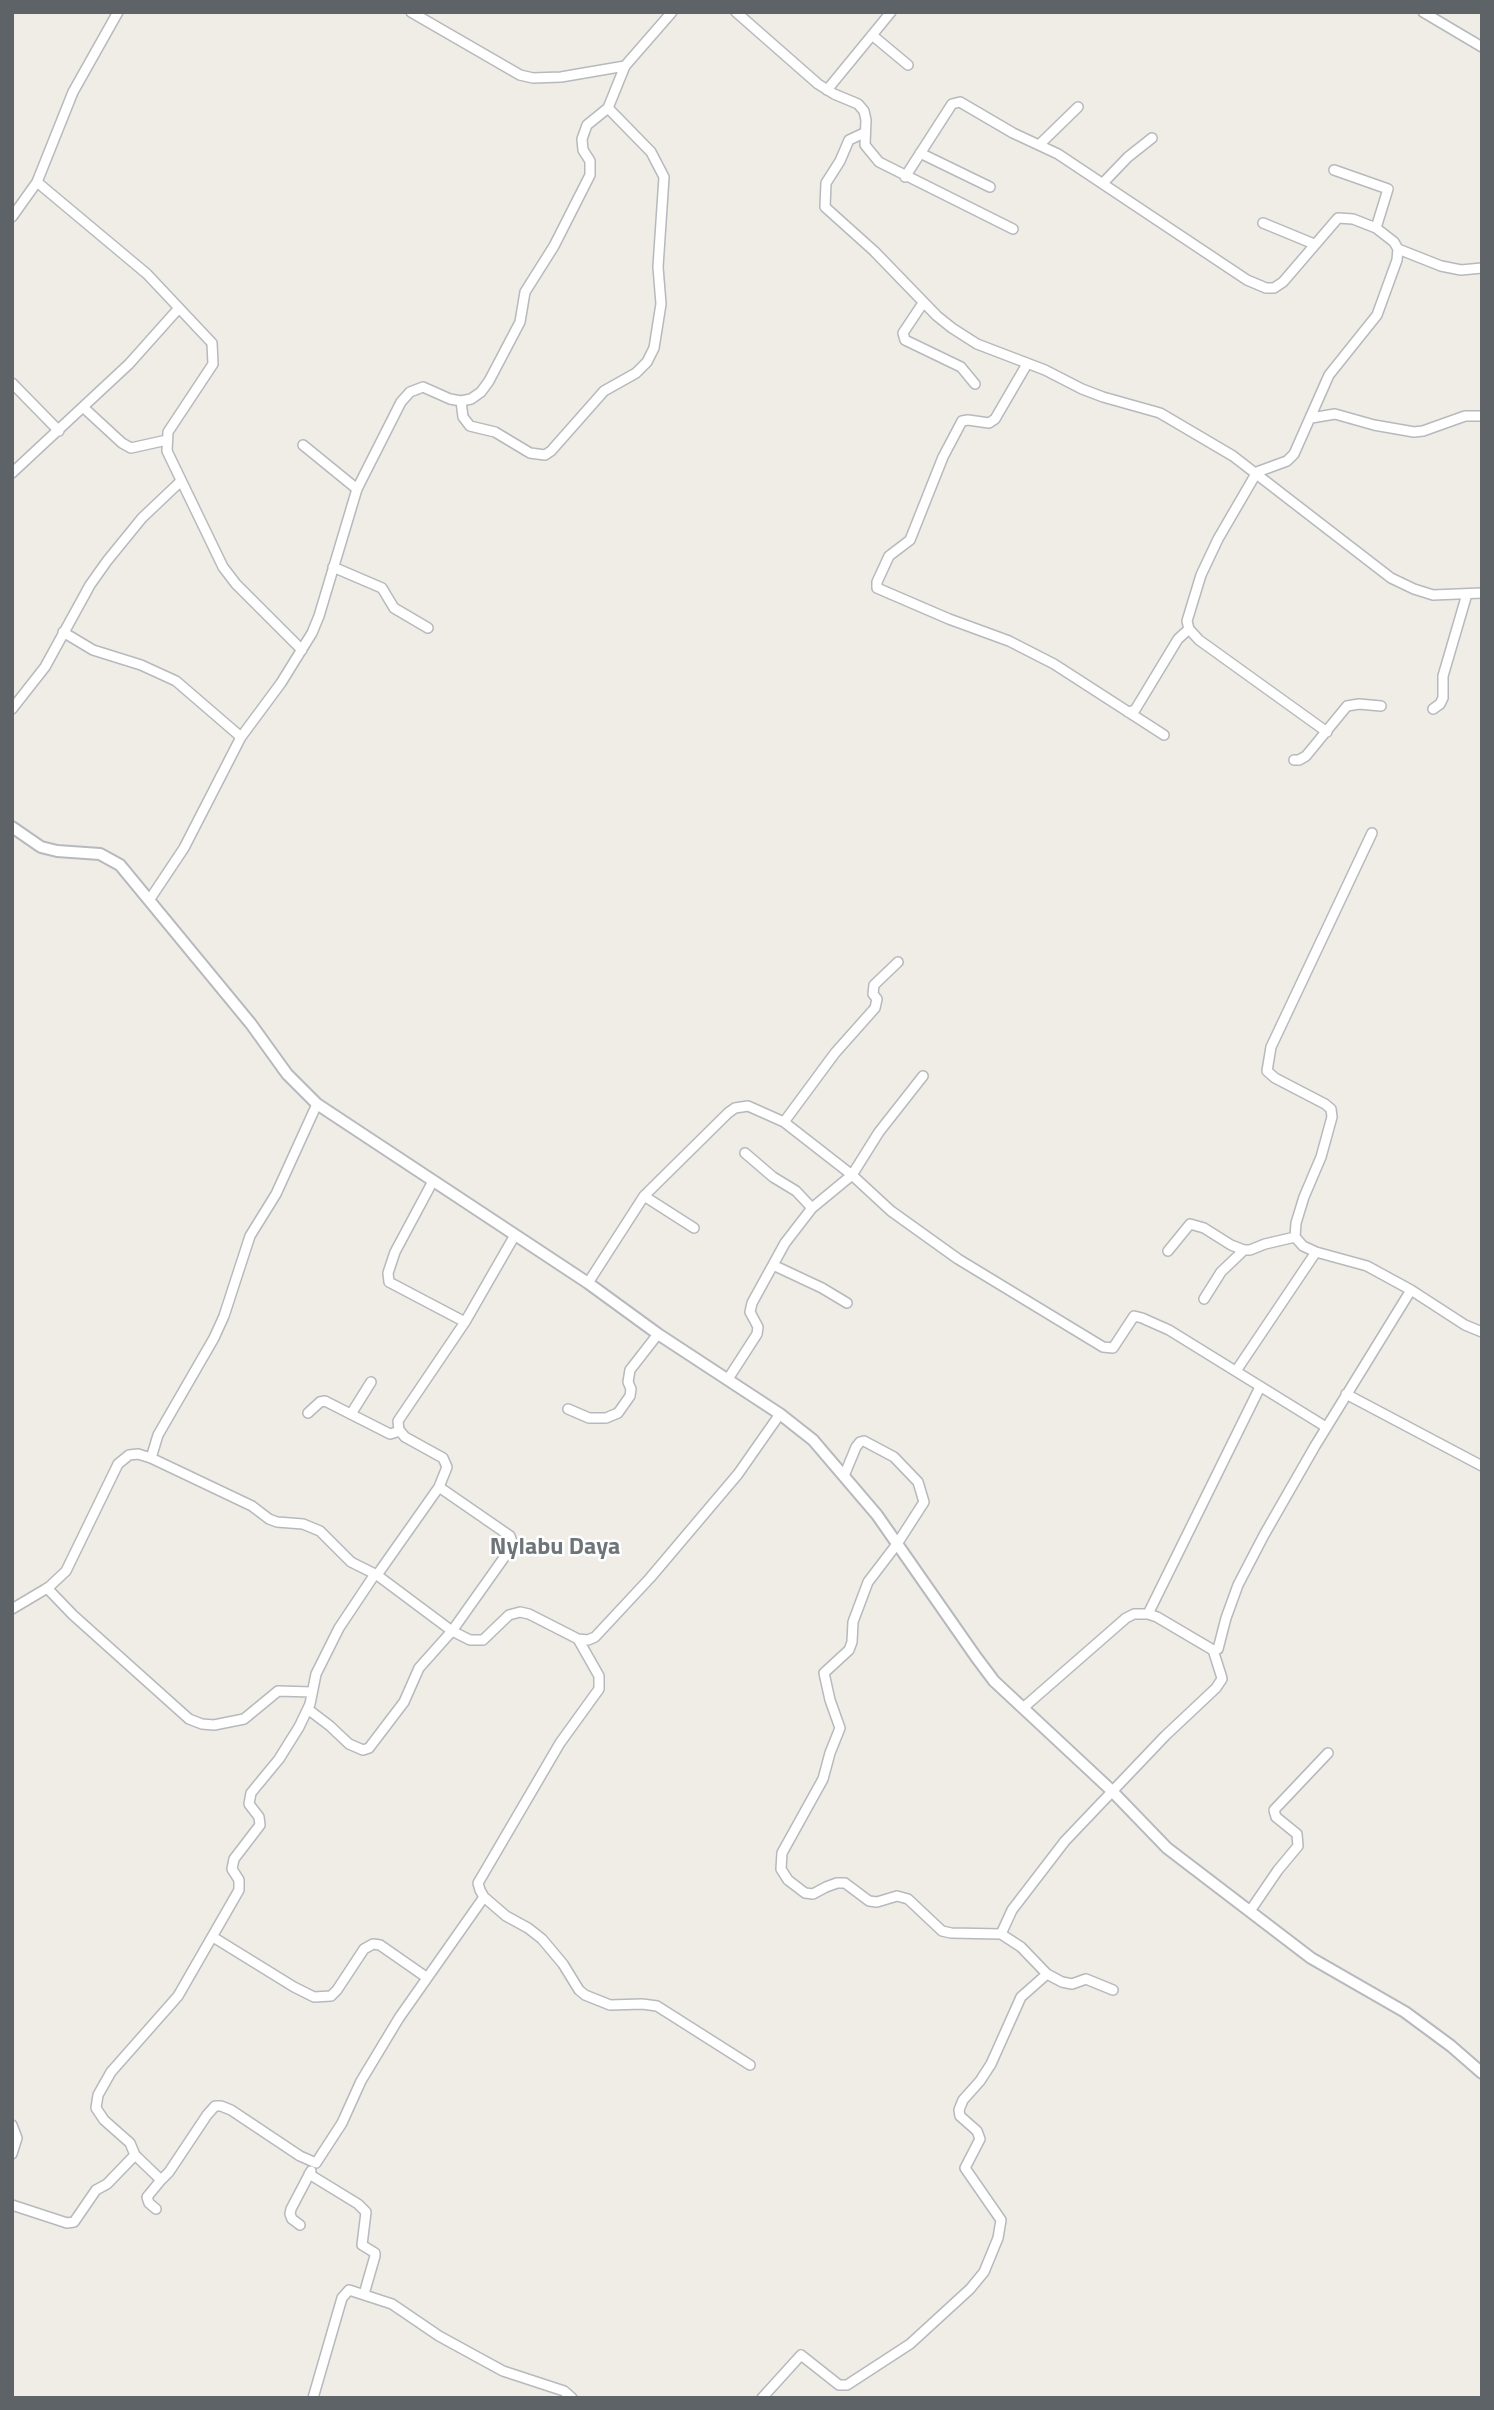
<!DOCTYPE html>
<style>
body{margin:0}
#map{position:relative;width:1494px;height:2410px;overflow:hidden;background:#f0ece6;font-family:"Titillium Web",sans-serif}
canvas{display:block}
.frame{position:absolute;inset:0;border:14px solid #5d6367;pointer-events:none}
</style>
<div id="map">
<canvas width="1494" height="2410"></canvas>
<div class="frame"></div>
</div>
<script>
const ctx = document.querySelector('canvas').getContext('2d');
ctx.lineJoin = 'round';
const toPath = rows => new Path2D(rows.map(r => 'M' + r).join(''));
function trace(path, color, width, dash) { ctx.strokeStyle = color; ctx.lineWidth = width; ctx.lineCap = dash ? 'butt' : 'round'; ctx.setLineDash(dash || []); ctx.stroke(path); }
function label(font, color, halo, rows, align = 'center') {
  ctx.font = font + ' "Titillium Web",sans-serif'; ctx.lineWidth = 5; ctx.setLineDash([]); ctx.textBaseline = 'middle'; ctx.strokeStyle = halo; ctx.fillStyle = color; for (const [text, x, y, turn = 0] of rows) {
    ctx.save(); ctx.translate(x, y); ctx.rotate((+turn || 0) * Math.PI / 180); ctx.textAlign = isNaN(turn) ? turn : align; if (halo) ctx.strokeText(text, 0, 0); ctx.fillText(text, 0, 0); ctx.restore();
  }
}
const minor = toPath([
 [411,12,520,75,533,78,561,77,625,66],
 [736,12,818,84,834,94,858,104,864,111,866,120,865,145,879,162,1013,229],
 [1423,12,1482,47],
 [872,35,908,65],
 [827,90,891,12],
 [864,133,849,140,840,161,826,183,825,207,874,251,937,316,952,328,977,344,1045,370,1082,389,1103,397,1160,413,1233,456,1391,578,1414,589,1433,595,1482,593],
 [1039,145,1078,107],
 [920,153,990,187],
 [1334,170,1388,189,1376,228],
 [905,177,952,104,960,102,1013,133,1058,154,1247,280,1266,288,1274,288,1283,282,1338,218,1353,219,1376,228,1394,242,1398,249,1397,260,1377,315,1329,375,1294,454,1287,461,1257,472,1218,539,1201,575,1187,621,1189,629,1199,640,1327,732],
 [37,182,147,274,212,343,213,364,168,432,167,451,223,567,236,584,302,650],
 [1103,183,1128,157,1152,138],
 [12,217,37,182,73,92,118,12],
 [1263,223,1314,244],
 [1398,249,1441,266,1461,270,1482,268],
 [923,303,903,333,905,340,961,367,975,384],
 [1027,364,995,419,989,423,968,420,962,421,943,457,910,540,889,556,877,582,877,588,949,619,1009,641,1054,664,1164,735],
 [12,383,59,431],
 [461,401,463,417,470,426,495,432,530,453,545,455,551,451,604,391,636,373,647,362,654,348,661,304,658,267,664,177,651,152,608,108],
 [84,408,122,443,131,448,167,440],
 [1311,418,1335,414,1374,425,1414,432,1423,431,1465,416,1482,416],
 [303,445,357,489],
 [12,473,129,364,179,308],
 [333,567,382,588,394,608,428,628],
 [63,632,93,650,141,665,176,681,241,737],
 [12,709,45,667,90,585,107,561,142,518,181,481],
 [1433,709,1440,704,1443,698,1443,676,1467,594],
 [1128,712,1135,710,1178,639,1189,629],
 [1294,760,1299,760,1306,756,1347,706,1359,704,1381,706],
 [1372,833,1271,1047,1267,1071,1275,1078,1325,1104,1331,1109,1332,1117,1321,1157,1304,1197,1296,1223,1295,1237,1303,1246,1316,1252,1367,1266,1411,1290],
 [150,899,184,848,241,737,281,683,312,633,319,616,357,489,401,402,410,392,423,387,450,399,461,401,471,399,481,392,489,381,520,322,525,292,554,246,590,175,590,161,583,150,582,139,587,125,608,108,625,66,672,12],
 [784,1122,835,1053,875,1008,877,999,873,994,874,985,898,962],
 [745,1153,773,1177,796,1191,812,1208],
 [433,1181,395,1252,388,1273,389,1282,465,1322],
 [644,1196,694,1228],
 [1168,1251,1190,1224,1204,1228,1231,1245,1244,1250,1250,1250,1265,1244,1295,1237],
 [773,1265,822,1288,847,1303],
 [588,1283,644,1196,728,1113,735,1108,748,1106,784,1122,852,1175,891,1211,958,1259,1103,1347,1113,1348,1134,1316,1142,1318,1169,1330,1326,1427],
 [1204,1299,1221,1272,1244,1250],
 [1236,1371,1316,1252],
 [728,1379,757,1334,758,1327,750,1312,752,1303,785,1243,812,1208,852,1175,879,1132,923,1076],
 [1346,1394,1482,1466],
 [568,1409,589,1418,606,1418,618,1413,630,1396,631,1389,628,1382,630,1370,658,1334],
 [308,1413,320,1402,325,1401,390,1434,400,1431],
 [351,1414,371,1382],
 [151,1458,158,1435,214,1338,224,1316,250,1236,276,1194,317,1104],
 [377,1575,439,1487,447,1467,443,1458,405,1437,399,1430,398,1421,465,1322,515,1235],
 [47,1588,73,1615,189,1719,202,1724,214,1725,244,1719,278,1691,312,1692],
 [12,1609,49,1587,66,1571,118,1464,129,1455,138,1454,151,1458,252,1506,269,1519,277,1522,303,1524,320,1531,351,1562,377,1575,452,1631,470,1640,483,1640,509,1615,520,1612,529,1614,578,1639,588,1640,595,1637,650,1578,738,1474,780,1414],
 [1148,1614,1260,1387],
 [578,1639,599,1676,599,1689,560,1743,481,1878,478,1883,480,1890,484,1897,506,1916,528,1928,542,1939,563,1964,579,1990,585,1995,610,2005,642,2004,657,2006,750,2065],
 [1023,1708,1126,1618,1134,1614,1148,1614,1157,1617,1213,1650,1218,1649,1226,1618,1238,1585,1264,1535,1315,1446,1411,1290,1465,1325,1482,1332],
 [309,1710,330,1726,349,1744,363,1750,369,1748,404,1702,419,1668,452,1631,513,1545,510,1536,439,1487],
 [1250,1911,1278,1870,1298,1846,1297,1834,1276,1817,1274,1810,1328,1753],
 [1001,1934,1012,1910,1065,1841,1165,1736,1216,1688,1222,1679,1221,1675,1213,1650],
 [213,1937,294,1987,314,1997,331,1996,337,1990,364,1949,373,1944,380,1945,426,1977],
 [1047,1974,1062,1982,1072,1984,1086,1979,1113,1990],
 [12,2125,17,2138,12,2154],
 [135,2155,161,2180,169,2172,207,2115,215,2106,221,2106,231,2110,300,2156,316,2163,342,2123,361,2081,399,2018,484,1897],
 [309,2174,358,2204,366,2212,362,2245,375,2253,375,2256,364,2294],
 [12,2205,67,2223,74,2222,96,2190,107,2184,135,2155,130,2143,104,2120,96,2108,98,2095,111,2072,178,1996,239,1890,239,1880,232,1869,234,1859,260,1825,259,1817,249,1804,251,1793,279,1759,299,1727,310,1704,316,1674,339,1628,375,1574],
 [156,2209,149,2203,147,2197,161,2180],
 [300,2225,292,2219,290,2214,291,2209,311,2171],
 [313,2398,342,2298,349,2290,392,2304,439,2336,503,2371,564,2391,572,2398],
 [762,2398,801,2355,839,2385,847,2385,910,2344,970,2289,984,2272,998,2238,1001,2220,965,2168,980,2139,977,2131,960,2116,959,2110,963,2100,980,2081,991,2064,1021,1997,1047,1974,1021,1947,1001,1934,951,1933,942,1931,908,1899,897,1896,877,1902,869,1901,845,1883,837,1883,826,1887,813,1894,805,1893,788,1880,781,1869,782,1853,823,1779,830,1753,840,1728,830,1700,824,1673,849,1650,852,1642,853,1622,868,1582,897,1544,924,1502,918,1482,894,1457,864,1441,860,1442,856,1447,844,1476]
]);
const tertiary = toPath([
 [12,827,41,847,57,851,100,854,120,865,251,1024,287,1074,317,1104,588,1283,658,1334,780,1414,813,1440,877,1515,976,1657,994,1681,1111,1790,1167,1848,1311,1958,1405,2012,1451,2046,1482,2073]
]);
trace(minor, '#b6b9bd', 12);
trace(tertiary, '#b6b9bd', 14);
trace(minor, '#fff', 9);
trace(tertiary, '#fff', 10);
label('bold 24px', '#6e7579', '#fff', [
 ["Nylabu Daya",555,1548]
]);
</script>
